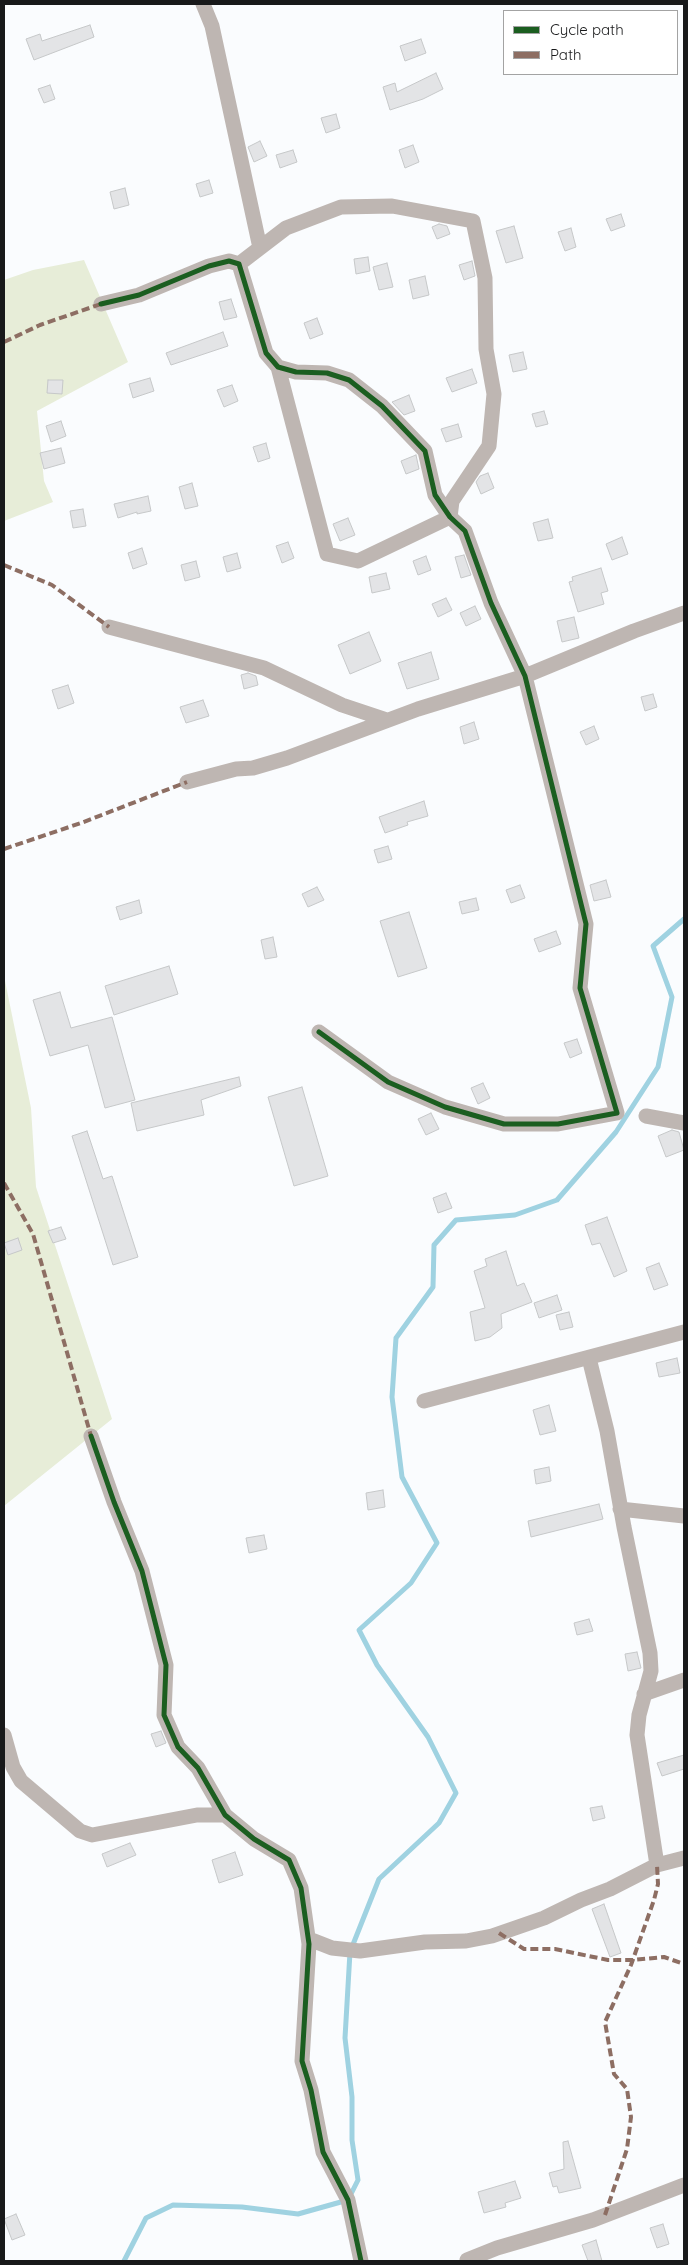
<!DOCTYPE html>
<html>
<head>
<meta charset="utf-8">
<style>
  body { margin:0 }
  #map { position:relative; width:688px; height:2265px; overflow:hidden; background:#fafcfe; font-family:Quicksand,sans-serif }
  canvas { display:block }
  .frame { position:absolute; inset:0; border:5px solid #18191a; pointer-events:none }
  .legend { position:absolute; left:503px; top:10px; width:175px; height:65px; box-sizing:border-box; background:#fff; border:1px solid #a3a3a3; margin:0; padding:6px 9px; list-style:none; font-size:15px; color:#18191a }
  .legend li { display:flex; align-items:center; gap:10px; height:25px }
  .legend b { width:25px; border:1px solid #a3a3a3 }
</style>
</head>
<body>
<div id="map">
<canvas width="688" height="2265"></canvas>
<div class="frame"></div>
<ul class="legend">
<li><b style="height:6px;background:#1b5e20"></b>Cycle path</li>
<li><b style="height:6px;background:#8d6e63"></b>Path</li>
</ul>
</div>
<script>
const context = document.querySelector('canvas').getContext('2d');
context.lineJoin = 'round';
function fill(path, color) { context.fillStyle = color; context.fill(path, 'evenodd'); }
const toPath = rows => new Path2D(rows.map(r => 'M' + r).join(''));
function stroke(path, color, width, dash) { context.strokeStyle = color; context.lineWidth = width; context.lineCap = dash ? 'butt' : 'round'; context.setLineDash(dash || []); context.stroke(path); }
fill(toPath([
  [84,260,128,362,37,411,44,481,53,502,4,521,4,280,33,270],
  [4,976,31,1108,36,1187,112,1419,4,1506]
]), '#e7edd8');
stroke(toPath([
  [124,2261,146,2218,173,2205,242,2207,298,2214,348,2200,358,2180,352,2140,352,2097,345,2038,350,1952,379,1879,439,1823,456,1793,428,1737,377,1665,359,1630,411,1583,437,1543,402,1477,392,1397,396,1338,433,1287,434,1245,456,1220,515,1215,557,1200,616,1132,658,1067,672,997,653,946,684,919]
]), '#9fd2e1', 5);
const building = toPath([
  [90,25,94,37,34,60,26,39,40,34,42,41,90,25],
  [421,39,426,53,405,61,400,46,421,39],
  [436,73,443,89,423,99,390,110,383,87,395,83,397,92,436,73],
  [50,85,55,99,44,103,38,89,50,85],
  [336,114,340,128,326,133,321,118,336,114],
  [260,141,267,156,254,162,248,147,260,141],
  [413,145,419,162,405,168,399,150,413,145],
  [293,150,297,162,280,168,276,155,293,150],
  [209,180,213,193,200,197,196,184,209,180],
  [125,188,129,205,114,209,110,192,125,188],
  [621,214,625,226,611,231,606,219,621,214],
  [439,224,447,226,450,234,437,239,432,227,439,224],
  [514,226,523,258,506,263,496,231,514,226],
  [571,228,576,247,565,251,558,232,571,228],
  [368,257,370,271,356,274,354,259,368,257],
  [472,261,475,276,464,280,459,265,472,261],
  [387,263,393,287,379,290,373,267,387,263],
  [425,276,429,295,413,299,409,280,425,276],
  [231,299,237,317,224,320,219,302,231,299],
  [317,318,323,334,310,339,304,323,317,318],
  [223,332,228,346,171,365,166,353,223,332],
  [523,352,527,369,513,372,509,355,523,352],
  [472,369,477,383,452,392,446,378,472,369],
  [150,378,154,391,133,398,129,384,150,378],
  [48,380,63,380,62,394,47,393,48,380],
  [232,385,238,401,224,407,217,390,232,385],
  [409,395,415,411,404,415,392,402,409,395],
  [544,411,548,424,536,427,532,414,544,411],
  [61,421,66,436,51,442,46,426,61,421],
  [458,424,462,437,446,442,441,429,458,424],
  [266,443,270,458,258,462,253,447,266,443],
  [61,448,65,463,44,469,40,453,61,448],
  [416,455,419,469,406,474,401,461,416,455],
  [488,473,494,488,481,494,476,482,480,476,488,473],
  [192,483,198,506,185,509,179,487,192,483],
  [148,496,151,511,137,514,137,512,118,518,114,504,148,496],
  [83,509,86,526,73,528,70,511,83,509],
  [348,518,355,535,340,541,333,524,348,518],
  [548,519,553,538,538,541,533,523,548,519],
  [622,537,628,554,612,560,606,544,622,537],
  [288,542,294,558,282,563,276,546,288,542],
  [142,548,147,564,133,569,128,553,142,548],
  [237,553,241,568,227,572,223,557,237,553],
  [464,555,471,575,461,578,455,557,464,555],
  [426,556,431,570,418,575,413,561,426,556],
  [196,561,200,577,185,581,181,565,196,561],
  [601,568,608,591,601,593,604,604,578,612,569,582,573,581,572,577,601,568],
  [386,573,390,589,372,593,369,577,386,573],
  [446,598,452,610,438,617,432,604,446,598],
  [475,606,481,619,466,626,460,613,475,606],
  [574,617,579,638,562,642,557,621,574,617],
  [369,632,381,661,350,674,338,645,369,632],
  [431,652,439,679,407,689,398,663,431,652],
  [248,673,256,676,258,685,244,689,241,675,248,673],
  [68,685,74,703,58,709,52,690,68,685],
  [653,694,657,707,645,711,641,697,653,694],
  [203,700,209,716,186,723,180,707,203,700],
  [474,722,479,739,464,744,460,727,474,722],
  [594,726,599,739,586,745,580,732,594,726],
  [424,801,428,816,407,822,408,825,385,833,379,817,424,801],
  [388,846,392,859,378,863,374,850,388,846],
  [606,880,611,897,594,901,590,885,606,880],
  [520,885,525,898,511,903,506,890,520,885],
  [317,887,324,900,308,907,302,894,317,887],
  [476,898,479,910,462,914,459,902,476,898],
  [139,900,142,913,120,920,116,907,139,900],
  [409,912,427,968,398,977,380,921,409,912],
  [556,931,561,944,539,952,534,939,556,931],
  [273,937,277,957,265,959,261,940,273,937],
  [169,966,178,994,114,1015,105,986,169,966],
  [60,992,71,1028,112,1017,135,1100,105,1108,88,1045,50,1056,33,1000,60,992],
  [577,1039,582,1053,570,1058,564,1043,577,1039],
  [239,1077,241,1086,201,1100,204,1115,137,1131,131,1103,239,1077],
  [483,1083,490,1098,478,1104,471,1088,483,1083],
  [302,1087,328,1176,294,1186,268,1097,302,1087],
  [431,1113,439,1129,426,1135,418,1119,431,1113],
  [672,1130,679,1132,684,1150,666,1157,658,1136,672,1130],
  [87,1131,103,1179,112,1176,138,1257,113,1265,72,1136,87,1131],
  [446,1193,452,1208,438,1213,433,1198,446,1193],
  [607,1217,627,1271,614,1277,600,1243,592,1245,585,1225,607,1217],
  [61,1227,66,1239,53,1243,48,1231,61,1227],
  [18,1238,22,1250,8,1255,4,1243,18,1238],
  [506,1251,517,1286,524,1283,532,1302,501,1314,502,1328,490,1337,475,1341,470,1312,485,1308,474,1271,487,1266,485,1259,506,1251],
  [659,1263,668,1285,654,1290,646,1268,659,1263],
  [557,1295,562,1310,539,1318,534,1303,557,1295],
  [569,1312,573,1327,560,1330,556,1315,569,1312],
  [677,1358,680,1373,659,1377,656,1363,677,1358],
  [549,1405,556,1431,540,1435,533,1410,549,1405],
  [549,1467,551,1481,536,1484,534,1470,549,1467],
  [383,1490,385,1507,368,1510,366,1493,383,1490],
  [599,1504,603,1519,531,1537,528,1521,599,1504],
  [264,1535,267,1549,249,1553,246,1538,264,1535],
  [589,1619,593,1631,577,1635,574,1623,589,1619],
  [637,1652,641,1668,628,1671,625,1654,637,1652],
  [161,1731,166,1743,156,1747,151,1734,161,1731],
  [684,1755,684,1769,662,1776,657,1763,684,1755],
  [602,1806,605,1818,593,1821,590,1808,602,1806],
  [130,1843,136,1855,107,1867,102,1854,130,1843],
  [235,1852,243,1875,219,1883,212,1860,235,1852],
  [604,1904,621,1953,610,1957,592,1909,604,1904],
  [568,2141,581,2188,559,2193,557,2186,553,2187,549,2173,564,2169,563,2142,568,2141],
  [515,2181,521,2198,505,2203,506,2207,484,2213,478,2192,515,2181],
  [16,2214,25,2235,12,2240,4,2219,16,2214],
  [663,2224,669,2244,657,2248,650,2228,663,2224],
  [596,2240,602,2261,588,2261,582,2245,596,2240]
]);
fill(building, '#e3e4e6');
stroke(building, '#c6c8c9', 1);
stroke(toPath([
  [203,4,212,26,260,248],
  [239,264,286,228,341,207,392,206,473,221,485,278,486,349,494,394,489,446,452,501,450,517,358,561,327,554,278,367],
  [101,304,139,295,209,266,229,261,239,264,266,353,278,367,296,372,327,373,349,380,382,406,425,451,435,495,450,517,465,531,491,603,525,676,586,924,580,988,617,1113,558,1124,504,1124,445,1107,388,1082,319,1032],
  [109,627,264,668,342,705,387,720],
  [187,782,236,769,253,768,287,758,418,709,525,676,634,631,684,613],
  [646,1116,684,1123],
  [589,1358,607,1431,624,1527,650,1653,651,1671,639,1715,637,1735,657,1865],
  [424,1401,684,1332],
  [91,1436,114,1502,142,1571,166,1665,164,1715,178,1747,198,1768,225,1815,254,1839,289,1860,301,1888,309,1944,302,2061,311,2090,323,2152,348,2200,361,2261],
  [620,1509,684,1516],
  [644,1694,684,1680],
  [4,1735,13,1767,21,1781,80,1831,92,1835,197,1815,225,1815],
  [309,1939,332,1948,360,1951,425,1942,466,1941,492,1936,544,1918,581,1900,610,1889,657,1865,684,1858],
  [467,2260,497,2248,593,2220,684,2185]
]), '#beb6b2', 15);
stroke(toPath([
  [4,342,40,325,101,304],
  [4,565,52,585,109,627],
  [4,849,81,823,187,782],
  [4,1183,33,1234,91,1436],
  [499,1933,524,1949,555,1949,608,1960,633,1960,664,1957,684,1964],
  [605,2215,627,2149,631,2117,627,2089,614,2074,605,2022,631,1965,654,1900,658,1884,657,1865]
]), '#8d6e63', 4, [8, 4]);
stroke(toPath([
  [101,304,139,295,209,266,229,261,239,264,266,353,278,367,296,372,327,373,349,380,382,406,425,451,435,495,450,517,465,531,491,603,525,676,586,924,580,988,617,1113,558,1124,504,1124,445,1107,388,1082,319,1032],
  [91,1436,114,1502,142,1571,166,1665,164,1715,178,1747,198,1768,225,1815,254,1839,289,1860,301,1888,309,1944,302,2061,311,2090,323,2152,348,2200,361,2261]
]), '#1b5e20', 5);
</script>
</body>
</html>
